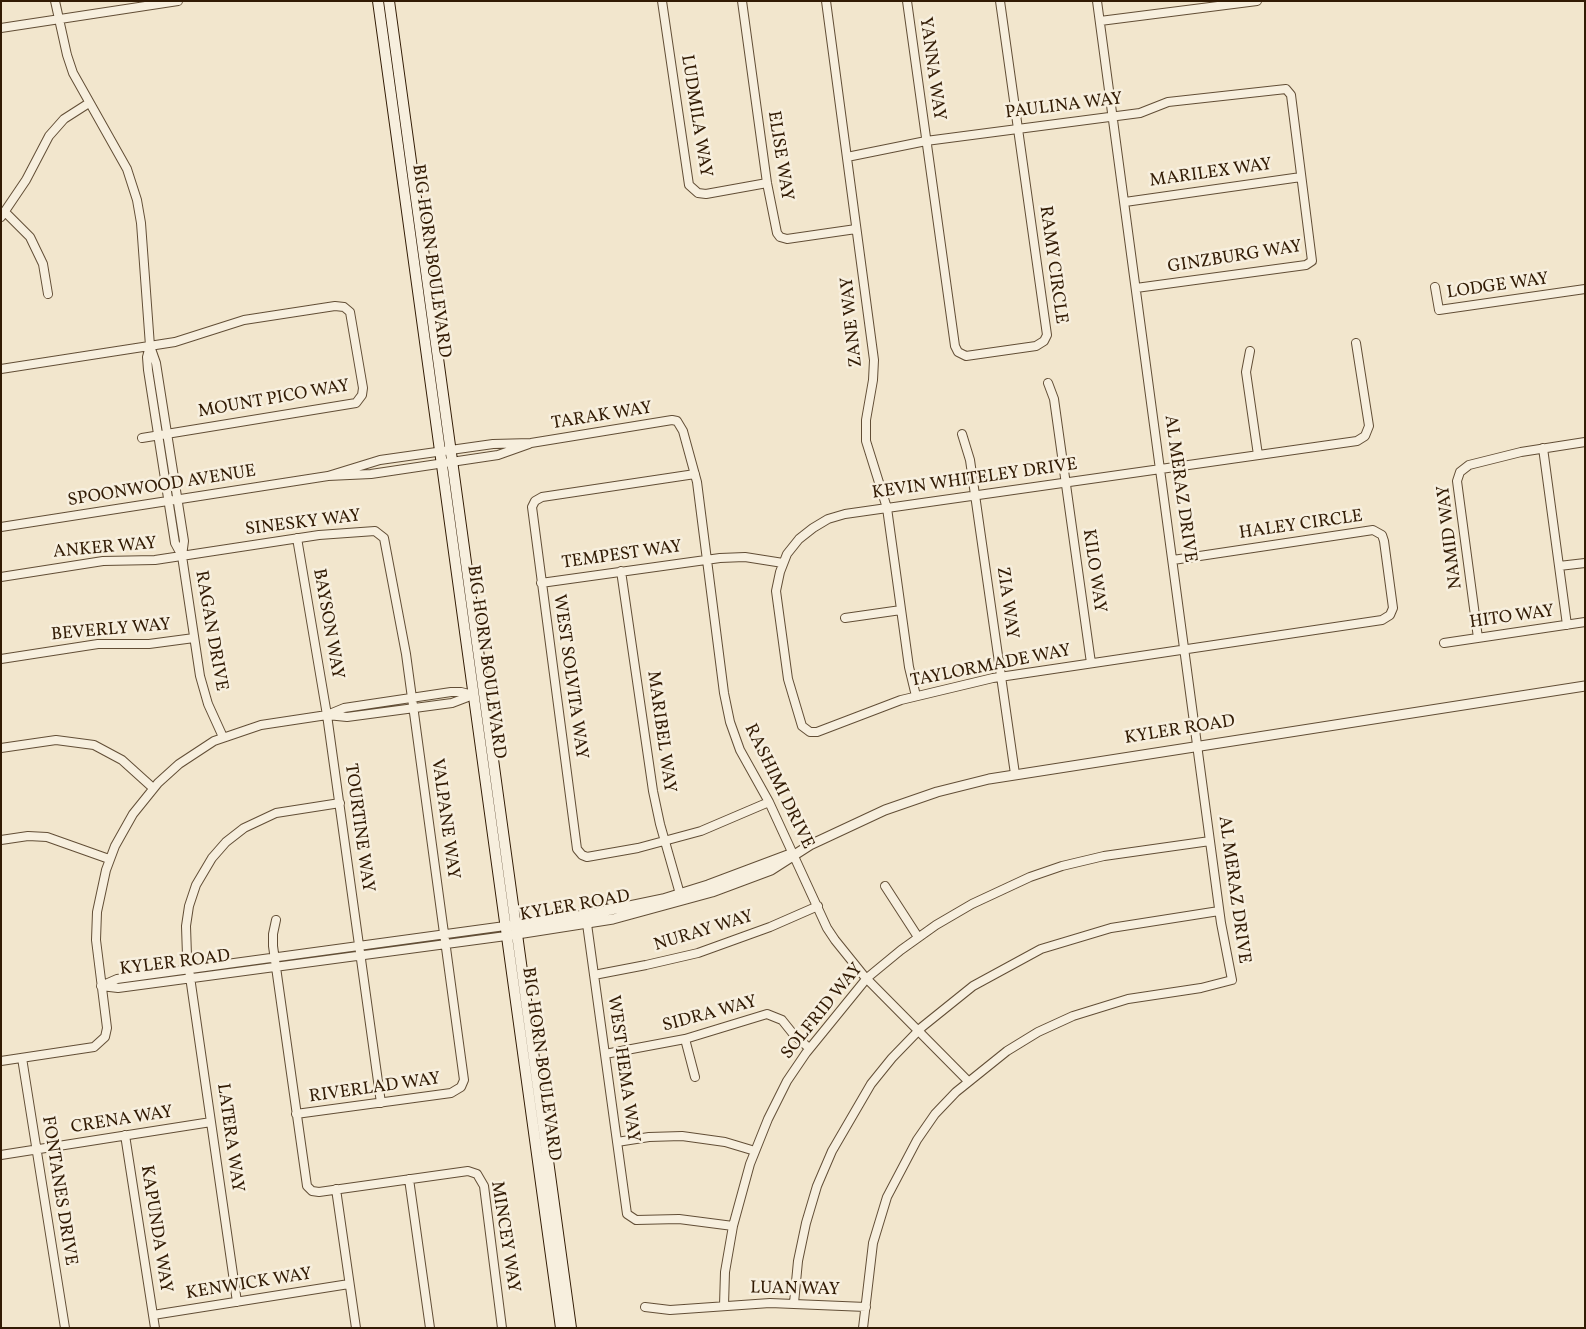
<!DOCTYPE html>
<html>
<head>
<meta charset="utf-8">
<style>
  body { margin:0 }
  #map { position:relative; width:1586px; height:1329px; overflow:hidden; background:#f2e6cd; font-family:Vollkorn,serif }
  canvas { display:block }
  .frame { position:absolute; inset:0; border:2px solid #321b04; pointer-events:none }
</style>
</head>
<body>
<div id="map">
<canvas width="1586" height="1329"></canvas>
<div class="frame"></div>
</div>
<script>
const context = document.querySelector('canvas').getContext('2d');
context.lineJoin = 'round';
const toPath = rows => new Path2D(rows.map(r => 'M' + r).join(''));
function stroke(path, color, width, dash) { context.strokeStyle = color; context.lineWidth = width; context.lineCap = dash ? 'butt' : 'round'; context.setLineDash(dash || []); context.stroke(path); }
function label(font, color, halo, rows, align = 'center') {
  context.font = font + ' Vollkorn,serif'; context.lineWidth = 5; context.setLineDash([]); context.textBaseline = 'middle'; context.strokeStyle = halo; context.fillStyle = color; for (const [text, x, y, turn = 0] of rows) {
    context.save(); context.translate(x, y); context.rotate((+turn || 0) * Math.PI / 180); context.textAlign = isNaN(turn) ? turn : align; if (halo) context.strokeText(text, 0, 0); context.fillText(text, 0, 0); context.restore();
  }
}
const minor = toPath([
  [55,1,67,55,73,73,127,169,137,200,141,223,150,346,156,363,184,541,182,556],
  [662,1,689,185,698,193,706,194,767,183],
  [742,1,767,183,777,233,780,237,787,239,856,229],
  [826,1,874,360,873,380,866,420,866,441,887,508,909,667,916,696],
  [907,1,955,346,958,352,966,356,1036,346,1044,341,1047,335,1000,1],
  [1100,21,1257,1],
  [1,28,178,1],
  [847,157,926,141,1140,113,1168,102,1286,89,1291,95,1312,261,1306,265,1136,288],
  [1125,202,1301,177],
  [6,213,30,237,43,264,48,294],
  [1,217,26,180,49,136,64,119,89,103],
  [1435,287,1439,310,1585,289],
  [150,346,147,357,148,370,175,543,182,556,200,676,208,704,223,737],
  [1250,351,1246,372,1258,455],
  [1,369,175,342,244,320,335,306,344,307,350,312,363,388,362,395,356,403,142,438],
  [1048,383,1054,399,1091,663],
  [962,434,970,460,1015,774],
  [1543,448,1567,625],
  [695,474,542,497,535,501,532,507,577,849,582,855,587,857,638,848,701,831,769,802],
  [328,476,380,460,493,444,531,443,672,420,677,421,683,431,697,482,724,693,730,722,740,750,769,802,827,928,835,940,864,976,968,1081],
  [1,527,328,476,371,474,498,455,529,444],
  [297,538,327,715,381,1103],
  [1173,560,1373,530,1382,535,1384,541,1393,608,1390,615,1382,620,993,678,901,700,817,732,810,732,802,726,788,679,776,591,780,572,787,554,799,539,813,528,828,519,845,514,1357,441,1365,436,1369,426,1356,343],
  [1559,566,1585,563],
  [621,571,653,791,660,824,680,894],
  [1,577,103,561,155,560,319,535,375,531,384,538,406,654,464,1080,461,1087,451,1093,296,1114],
  [541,583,720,558,745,557,783,563],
  [845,618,901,610],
  [1478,638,1457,481,1460,472,1469,465,1521,452,1585,442],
  [1444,643,1585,622],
  [1,659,98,644,149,644,194,638],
  [327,715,344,708,451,692,461,692,473,695],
  [1,748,56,740,94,745,122,760,153,788],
  [1,840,28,836,47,837,109,859],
  [885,886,918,937],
  [276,920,273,934,273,946,307,1186,312,1191,319,1192,468,1171,477,1174,484,1186,502,1328],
  [587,924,627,1214,636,1220,679,1219,733,1226],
  [594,975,646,965,698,953,770,927,818,906],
  [101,986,118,988,506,936],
  [101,986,117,979,505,926],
  [685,1039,695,1077],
  [605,1054,685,1039,767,1014,782,1020,794,1035,809,1048],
  [22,1058,65,1328],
  [1,1061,94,1047,105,1037,107,1028,96,940,97,912,106,870,115,846,133,814,158,783,179,764,214,741,261,725,327,715,347,717,452,703,473,695],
  [125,1135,155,1328],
  [617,1142,649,1137,682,1136,725,1142,755,1151],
  [1,1155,211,1122],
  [409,1179,430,1328],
  [336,1189,356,1328],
  [237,1302,187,956,186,926,189,906,196,885,212,858,226,842,244,828,276,813,340,803],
  [794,1303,798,1261,806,1223,817,1186,832,1151,871,1084,892,1058,922,1027,973,986,1041,949,1111,928,1219,911],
  [724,1305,725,1272,733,1226,750,1164,768,1119,787,1081,806,1053,867,978,901,950,936,925,972,904,1030,877,1062,866,1104,856,1210,841],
  [645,1307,670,1310,770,1303,866,1307],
  [153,1315,349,1284],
  [863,1328,873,1243,887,1197,917,1140,935,1114,956,1092,1007,1051,1038,1032,1073,1016,1128,999,1201,988,1232,980,1221,923,1097,1]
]);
const tertiary = toPath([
  [509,926,591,914,663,899,708,885,788,855],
  [511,935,613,919,712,892,771,870,810,845,885,810,937,792,989,779,1585,686]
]);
const secondary = toPath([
  [378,1,561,1328],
  [389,1,571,1328]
]);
stroke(minor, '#624e36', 10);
stroke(tertiary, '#624e36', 11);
stroke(secondary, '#321b04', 12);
stroke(minor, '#f7efde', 8);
stroke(tertiary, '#f7efde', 9);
stroke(secondary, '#f7efde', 10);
label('18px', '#321b04', '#f7efde', [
  ["YANNA WAY",931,69,82],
  ["PAULINA WAY",1064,107,-7],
  ["LUDMILA WAY",695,116,81],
  ["ELISE WAY",779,156,81],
  ["MARILEX WAY",1211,174,-8],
  ["GINZBURG WAY",1235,258,-9],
  ["BIG HORN BOULEVARD",430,261,82],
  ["RAMY CIRCLE",1052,265,82],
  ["LODGE WAY",1498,287,-8],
  ["ZANE WAY",853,322,-96],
  ["MOUNT PICO WAY",274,400,-10],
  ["TARAK WAY",602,417,-9],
  ["KEVIN WHITELEY DRIVE",975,480,-8],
  ["SPOONWOOD AVENUE",162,487,-9],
  ["AL MERAZ DRIVE",1179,489,82],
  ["SINESKY WAY",303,524,-7],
  ["HALEY CIRCLE",1301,526,-8],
  ["NAMID WAY",1451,537,-97],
  ["ANKER WAY",105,549,-5],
  ["TEMPEST WAY",622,556,-8],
  ["KILO WAY",1093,571,82],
  ["ZIA WAY",1006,603,82],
  ["HITO WAY",1512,618,-8],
  ["BAYSON WAY",327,624,80],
  ["BEVERLY WAY",111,631,-5],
  ["RAGAN DRIVE",210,631,80],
  ["BIG HORN BOULEVARD",485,662,82],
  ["TAYLORMADE WAY",991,667,-11],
  ["WEST SOLVITA WAY",569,677,82],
  ["KYLER ROAD",1180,731,-9],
  ["MARIBEL WAY",660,732,82],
  ["RASHIMI DRIVE",778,787,64],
  ["VALPANE WAY",444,819,82],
  ["TOURTINE WAY",358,828,82],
  ["AL MERAZ DRIVE",1233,890,82],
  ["KYLER ROAD",575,907,-10],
  ["NURAY WAY",704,932,-17],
  ["KYLER ROAD",175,964,-7],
  ["SOLFRID WAY",823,1012,-51],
  ["SIDRA WAY",710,1015,-15],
  ["BIG HORN BOULEVARD",540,1064,82],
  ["WEST HEMA WAY",622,1069,82],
  ["RIVERLAD WAY",375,1089,-8],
  ["CRENA WAY",122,1121,-9],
  ["LATERA WAY",229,1138,82],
  ["FONTANES DRIVE",58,1191,81],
  ["KAPUNDA WAY",155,1229,81],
  ["MINCEY WAY",504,1237,81],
  ["KENWICK WAY",249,1285,-9],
  ["LUAN WAY",795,1290,1]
]);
</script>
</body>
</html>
